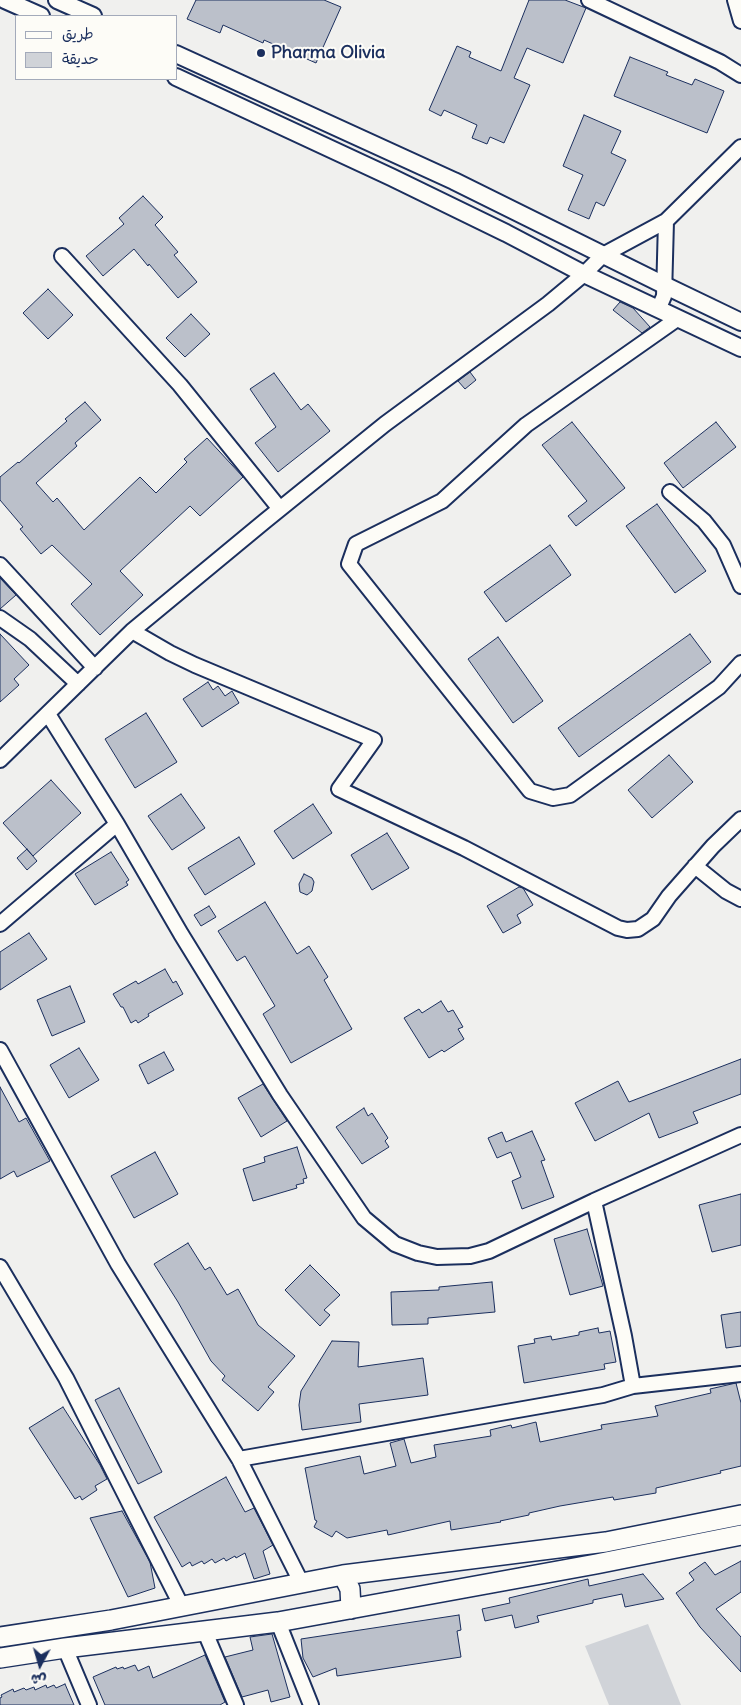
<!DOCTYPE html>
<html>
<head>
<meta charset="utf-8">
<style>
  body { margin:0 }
  #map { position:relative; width:741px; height:1705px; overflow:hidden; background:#f0f0ee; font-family:Delius,"Playpen Sans Arabic",sans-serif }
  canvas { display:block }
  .legend { position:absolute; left:15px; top:15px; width:162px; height:65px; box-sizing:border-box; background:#fdfcf7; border:1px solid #a3aaba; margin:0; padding:6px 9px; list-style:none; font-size:15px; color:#1b2f5e }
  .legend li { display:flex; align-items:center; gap:10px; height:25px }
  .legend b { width:25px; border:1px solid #a3aaba }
  .north { position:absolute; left:15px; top:1640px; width:50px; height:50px; -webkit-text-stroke:4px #fdfcf7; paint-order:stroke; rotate:186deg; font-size:14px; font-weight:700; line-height:20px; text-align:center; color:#1b2f5e }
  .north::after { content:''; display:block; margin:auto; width:18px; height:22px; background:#1b2f5e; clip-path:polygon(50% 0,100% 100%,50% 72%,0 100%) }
</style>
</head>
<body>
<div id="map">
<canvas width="741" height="1705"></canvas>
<ul class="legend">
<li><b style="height:6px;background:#fdfcf7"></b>طريق</li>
<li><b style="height:14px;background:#d0d3d8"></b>حديقة</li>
</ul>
<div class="north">ش</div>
</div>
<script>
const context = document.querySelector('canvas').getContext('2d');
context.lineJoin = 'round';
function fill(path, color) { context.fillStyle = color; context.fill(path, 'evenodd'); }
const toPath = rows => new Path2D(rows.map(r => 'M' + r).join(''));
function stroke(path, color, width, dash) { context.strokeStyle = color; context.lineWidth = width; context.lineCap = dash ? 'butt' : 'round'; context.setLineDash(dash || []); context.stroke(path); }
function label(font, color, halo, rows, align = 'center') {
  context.font = font + ' Delius,sans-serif'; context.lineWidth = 4; context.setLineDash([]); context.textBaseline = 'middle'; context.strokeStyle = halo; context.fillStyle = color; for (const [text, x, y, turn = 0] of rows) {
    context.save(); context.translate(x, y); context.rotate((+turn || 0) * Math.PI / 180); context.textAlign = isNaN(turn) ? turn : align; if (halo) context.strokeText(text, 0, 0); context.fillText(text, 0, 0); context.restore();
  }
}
fill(toPath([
  [648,1624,681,1705,609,1705,585,1646]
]), '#d0d3d8');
const building = toPath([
  [196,0,324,0,341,7,316,63,264,40,263,43,223,25,220,33,187,19,196,0],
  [529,0,565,0,586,8,563,63,527,48,514,78,530,85,504,143,490,137,487,144,472,138,477,125,444,110,441,116,429,110,457,46,471,52,469,57,501,71,529,0],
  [630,57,668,72,666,75,692,85,695,79,724,91,707,133,614,96,630,57],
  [584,115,621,131,611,153,626,160,604,206,596,202,589,219,568,210,583,175,563,166,584,115],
  [143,196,163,217,155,225,178,252,174,255,197,282,178,298,149,264,148,266,134,249,103,276,86,256,124,224,119,218,143,196],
  [48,289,73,315,48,339,23,313,48,289],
  [620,302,633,308,650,327,642,333,613,310,620,302],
  [191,314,210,334,185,357,166,338,191,314],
  [470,372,476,380,465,389,458,381,470,372],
  [274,373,301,410,308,404,330,431,278,472,255,443,276,427,250,389,274,373],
  [85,402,101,420,75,443,77,446,36,483,53,502,57,498,84,530,140,477,156,493,187,462,184,459,207,438,243,477,200,516,190,506,120,571,143,595,100,635,71,604,92,584,52,545,41,554,20,529,23,527,0,500,0,477,18,462,19,463,67,421,65,419,85,402],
  [572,422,625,488,576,526,568,516,587,501,542,445,572,422],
  [716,422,736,447,683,488,664,463,716,422],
  [657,504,706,571,675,593,626,526,657,504],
  [550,545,571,575,506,622,484,592,550,545],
  [0,578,16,595,0,609,0,578],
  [0,634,29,665,14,679,19,685,0,702,0,634],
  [690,634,711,662,579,757,558,728,690,634],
  [498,637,543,701,513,723,468,659,498,637],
  [208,682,213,690,218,686,225,696,232,691,239,703,202,727,183,699,208,682],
  [146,713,177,762,135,788,105,739,146,713],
  [669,755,693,782,652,818,628,790,669,755],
  [51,780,81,813,33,856,3,823,51,780],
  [181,794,205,828,172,850,148,816,181,794],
  [313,804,332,833,293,859,274,831,313,804],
  [387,833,409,868,372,890,351,855,387,833],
  [239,837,255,864,205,895,188,868,239,837],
  [27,849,37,861,27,870,17,858,27,849],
  [111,852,129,880,126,882,128,885,95,905,75,874,111,852],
  [304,874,312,878,314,882,312,891,307,895,300,892,299,884,304,874],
  [519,887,523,888,533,905,517,915,521,923,503,933,487,906,519,887],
  [265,902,297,954,309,946,328,977,324,980,352,1029,291,1063,263,1014,275,1006,245,956,237,961,218,931,265,902],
  [209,906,216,917,201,926,194,915,209,906],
  [29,933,47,959,0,990,0,952,29,933],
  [165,969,173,983,176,981,183,994,148,1014,149,1016,138,1023,136,1020,131,1023,123,1007,121,1007,113,994,136,981,138,984,165,969],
  [70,986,85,1022,52,1036,37,1000,70,986],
  [441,1001,448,1012,453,1010,463,1027,458,1029,464,1039,444,1052,442,1050,429,1058,404,1018,419,1009,422,1013,441,1001],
  [79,1048,99,1080,69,1098,50,1065,79,1048],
  [164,1052,174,1070,148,1084,139,1065,164,1052],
  [741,1059,741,1094,693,1112,698,1123,659,1138,649,1113,595,1141,575,1103,618,1081,629,1102,741,1059],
  [263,1084,287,1121,261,1137,238,1098,263,1084],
  [0,1087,19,1122,26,1118,50,1161,17,1177,14,1171,0,1179,0,1087],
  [364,1108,368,1116,372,1113,388,1138,385,1141,389,1147,362,1164,336,1127,364,1108],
  [532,1131,545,1160,541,1161,554,1197,522,1209,512,1181,521,1177,511,1152,497,1158,488,1138,502,1132,506,1142,532,1131],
  [297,1147,307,1178,303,1179,304,1183,296,1185,297,1188,253,1201,243,1169,265,1162,264,1157,297,1147],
  [155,1152,178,1194,134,1218,111,1176,155,1152],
  [741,1194,741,1245,712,1252,699,1205,741,1194],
  [587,1229,603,1286,570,1295,554,1239,587,1229],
  [188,1243,205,1270,210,1267,227,1295,238,1289,258,1325,295,1356,268,1387,274,1392,258,1411,222,1380,225,1376,211,1361,178,1302,154,1264,188,1243],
  [310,1265,340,1295,324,1310,330,1315,320,1326,285,1290,310,1265],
  [492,1282,495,1312,428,1318,428,1324,392,1325,391,1292,439,1290,439,1287,492,1282],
  [741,1312,741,1346,726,1348,721,1315,741,1312],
  [598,1328,599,1333,610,1331,616,1362,604,1364,605,1369,524,1383,518,1346,535,1343,534,1339,551,1336,552,1340,579,1335,579,1332,598,1328],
  [332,1341,359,1342,358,1367,423,1358,428,1395,359,1404,361,1422,302,1430,299,1405,301,1391,332,1341],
  [736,1383,741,1403,741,1466,720,1471,721,1473,656,1488,656,1493,614,1500,613,1497,560,1506,529,1513,529,1515,500,1521,501,1522,451,1530,450,1521,388,1535,387,1530,347,1538,336,1531,332,1537,314,1527,317,1521,315,1520,305,1468,360,1456,364,1474,396,1466,390,1443,404,1439,411,1463,436,1457,434,1445,491,1436,490,1430,511,1425,512,1428,536,1422,540,1442,602,1429,601,1425,658,1416,655,1406,711,1393,710,1389,736,1383],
  [119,1388,162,1472,138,1484,95,1400,119,1388],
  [63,1407,100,1465,107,1479,95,1486,97,1490,82,1500,80,1496,75,1499,29,1428,63,1407],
  [226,1477,245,1512,254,1508,273,1545,263,1551,270,1574,254,1579,245,1553,236,1558,235,1556,226,1561,224,1558,215,1563,212,1559,204,1564,202,1561,192,1566,190,1562,182,1567,154,1517,226,1477],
  [122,1511,150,1562,155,1588,128,1597,90,1518,122,1511],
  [741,1561,741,1592,716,1609,741,1637,741,1672,700,1627,676,1593,694,1580,689,1573,705,1562,715,1575,741,1561],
  [643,1574,664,1599,625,1607,622,1594,593,1600,593,1603,537,1616,539,1622,515,1628,512,1615,485,1621,482,1609,510,1603,509,1598,588,1579,589,1586,643,1574],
  [459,1615,461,1630,457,1631,461,1657,337,1676,336,1668,313,1677,303,1658,301,1639,459,1615],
  [272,1634,290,1697,271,1702,268,1690,242,1697,225,1657,253,1650,250,1637,272,1634],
  [205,1655,225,1702,220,1705,105,1705,93,1677,116,1667,117,1669,123,1667,124,1669,135,1665,138,1671,149,1666,153,1678,205,1655],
  [65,1684,74,1705,0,1705,0,1698,2,1697,1,1695,13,1689,14,1692,24,1688,26,1690,34,1687,35,1690,46,1685,47,1688,54,1685,56,1688,65,1684]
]);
fill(building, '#bbc0ca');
stroke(building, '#1b2f5e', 1);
const minor = toPath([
  [589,0,720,62,741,75],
  [735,0,741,21],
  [62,256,180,385,280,509],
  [655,308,661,303,664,296,666,221],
  [677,319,526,425,442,501,356,544,349,564,530,791,553,798,570,795,719,687,741,663],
  [670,492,704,521,723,545,741,586],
  [0,565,95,668],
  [0,618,30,639,78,684],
  [132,631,170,653,195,665,374,740,339,789,464,848,618,928,627,930,638,929,653,919,669,896,713,846,741,819],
  [48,714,117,824,181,934,280,1095,364,1218,395,1244,418,1253,437,1257,470,1256,489,1251,594,1201,741,1135],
  [0,760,132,631,265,521,385,424,548,304,584,274,603,255,666,221,741,147],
  [695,866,726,891,741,899],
  [0,924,117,824],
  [0,1050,118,1264,239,1459,301,1582],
  [594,1201,624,1336,633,1386],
  [0,1267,66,1378,182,1607],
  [239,1459,603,1395,633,1386,741,1374],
  [278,1622,311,1705],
  [205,1632,236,1705],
  [65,1648,89,1705]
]);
const tertiary = toPath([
  [5,0,41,16],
  [57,0,93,16],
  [176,54,454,181,664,285,741,322],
  [176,77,391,177,506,233,584,274,741,348]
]);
const secondary = toPath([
  [343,1575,350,1589,351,1609],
  [0,1637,111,1620,343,1575,606,1542,741,1515],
  [0,1658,65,1648,278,1622,596,1564,741,1535]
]);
stroke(minor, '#1b2f5e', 18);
stroke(tertiary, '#1b2f5e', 20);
stroke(secondary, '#1b2f5e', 22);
stroke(minor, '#fdfcf7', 14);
stroke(tertiary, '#fdfcf7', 16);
stroke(secondary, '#fdfcf7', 19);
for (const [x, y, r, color] of [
  [261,53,5,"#1b2f5e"]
]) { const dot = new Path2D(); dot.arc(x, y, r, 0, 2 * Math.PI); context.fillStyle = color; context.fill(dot); stroke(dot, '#fdfcf7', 2); }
label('bold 18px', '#1b2f5e', '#fdfcf7', [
  ["Pharma Olivia",271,53]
], 'left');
</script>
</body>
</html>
